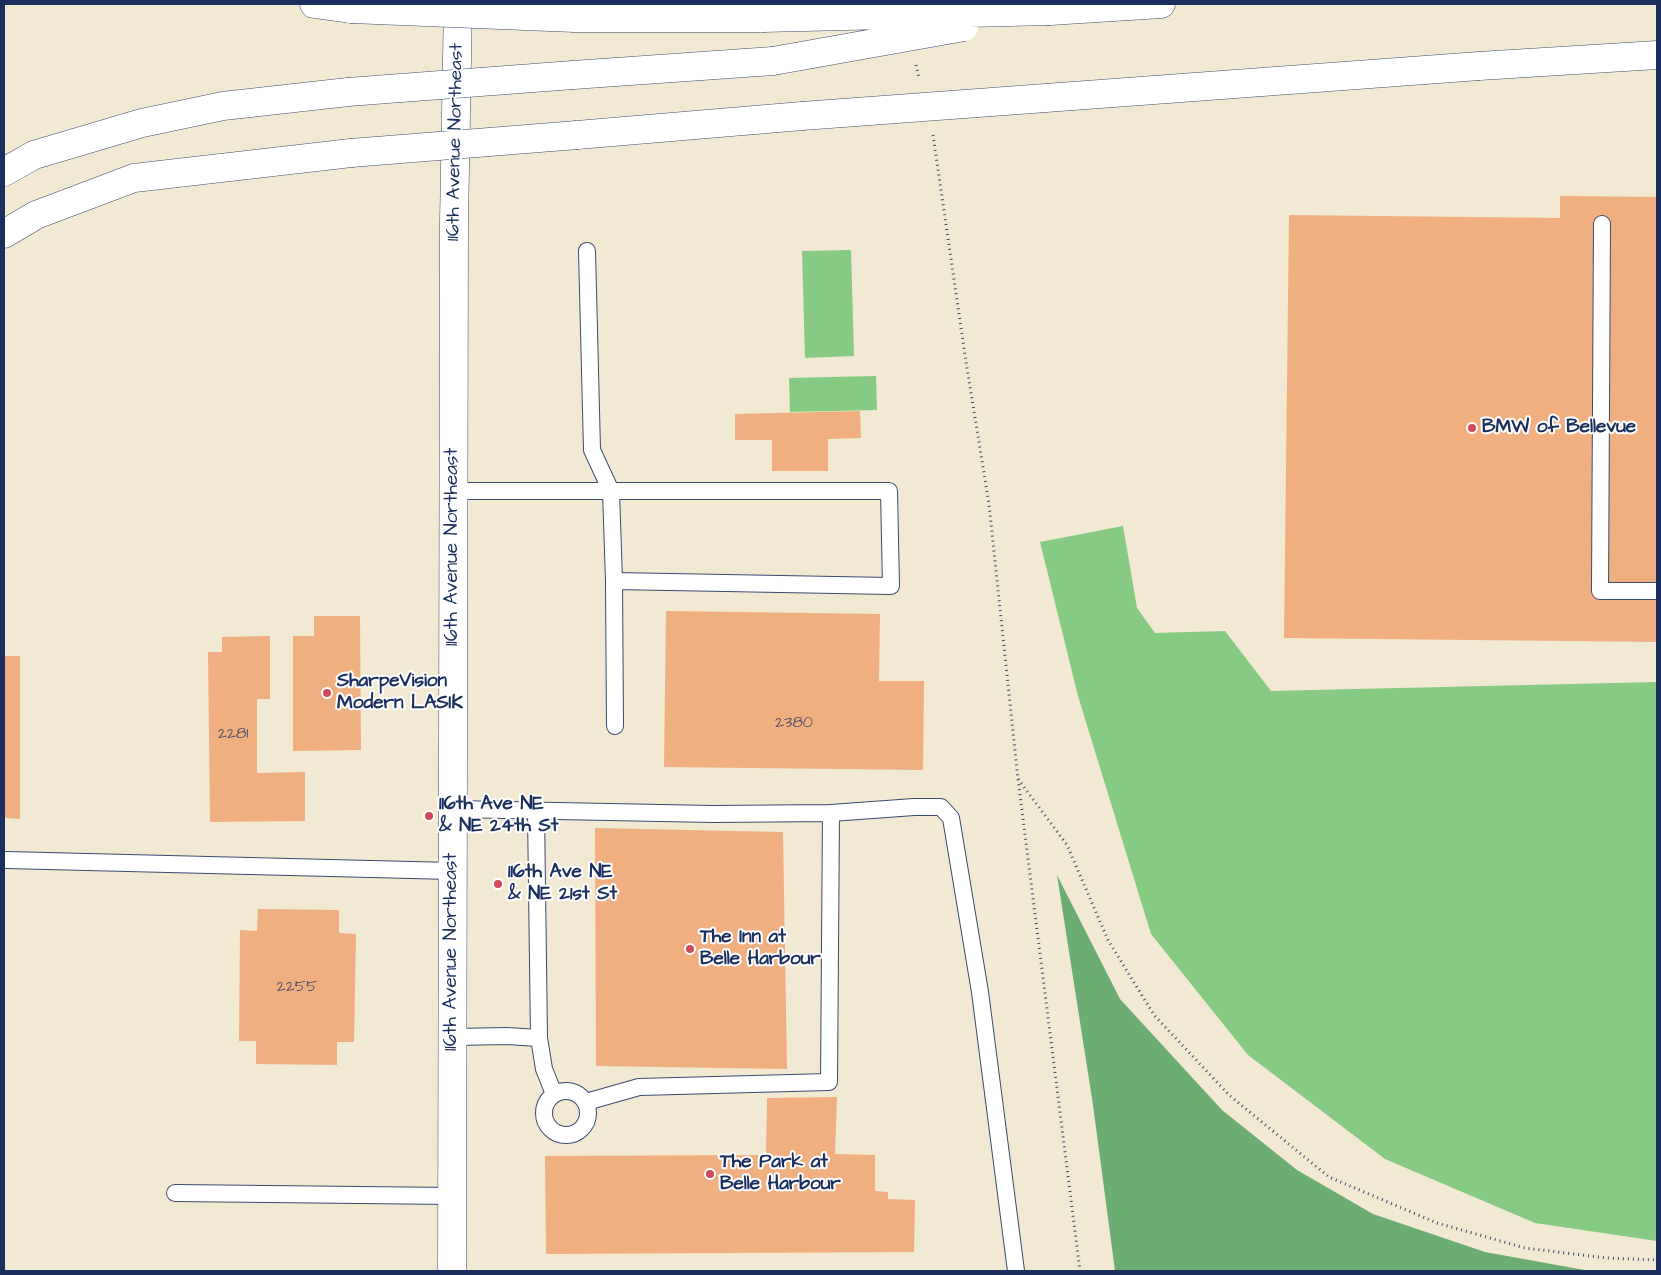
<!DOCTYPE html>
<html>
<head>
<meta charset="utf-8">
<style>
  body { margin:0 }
  #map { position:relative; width:1661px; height:1275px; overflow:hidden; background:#f1e9d1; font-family:"Architects Daughter",sans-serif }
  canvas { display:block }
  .frame { position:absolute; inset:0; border:5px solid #1b2f5e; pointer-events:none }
</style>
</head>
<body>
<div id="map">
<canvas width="1661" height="1275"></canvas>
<div class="frame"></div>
</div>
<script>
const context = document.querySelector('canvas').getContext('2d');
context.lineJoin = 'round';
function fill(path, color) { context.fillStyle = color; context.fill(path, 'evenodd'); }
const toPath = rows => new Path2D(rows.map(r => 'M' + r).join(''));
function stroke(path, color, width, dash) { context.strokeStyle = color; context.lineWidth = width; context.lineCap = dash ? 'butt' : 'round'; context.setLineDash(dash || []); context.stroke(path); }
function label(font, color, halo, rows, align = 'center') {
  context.font = font + ' "Architects Daughter",sans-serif'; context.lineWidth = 4; context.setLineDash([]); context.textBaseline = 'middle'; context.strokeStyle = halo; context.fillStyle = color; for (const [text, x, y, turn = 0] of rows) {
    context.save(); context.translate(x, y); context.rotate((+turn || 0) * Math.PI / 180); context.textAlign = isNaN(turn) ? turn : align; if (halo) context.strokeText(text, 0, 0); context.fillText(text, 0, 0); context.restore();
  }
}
fill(toPath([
  [851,250,854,356,805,358,802,251],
  [876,376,877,410,790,412,789,378],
  [1123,526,1137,608,1155,633,1225,631,1271,691,1657,682,1657,1241,1535,1223,1385,1159,1248,1055,1151,934,1078,696,1040,542]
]), '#86ca84');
fill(toPath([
  [1057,875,1120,999,1222,1110,1297,1170,1373,1214,1485,1252,1590,1271,1115,1271,1093,1105]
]), '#6cae72');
fill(toPath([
  [1560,196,1657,197,1657,642,1284,638,1289,215,1560,218],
  [860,411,861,438,828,439,828,471,772,471,772,440,735,440,735,414],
  [666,611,880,614,879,681,924,681,923,770,664,767],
  [314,616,360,616,361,750,293,751,293,636,314,636],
  [270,636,270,699,257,699,257,773,305,772,305,821,210,822,208,652,222,652,222,637],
  [4,656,20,656,20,819,4,818],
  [595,828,783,832,787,1069,596,1066],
  [258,909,339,910,339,933,356,934,354,1042,337,1042,337,1065,256,1064,256,1041,239,1041,240,930,257,931],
  [837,1097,835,1154,875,1155,875,1191,888,1192,888,1199,915,1200,914,1252,546,1254,545,1156,766,1155,767,1098]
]), '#efaf81');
const service = toPath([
  [1602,224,1600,591,1657,591],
  [587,251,592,450,611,491,614,581],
  [453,491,889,491,891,586,614,581,615,726],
  [453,809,713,814,831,813,914,807,941,807,951,818,980,992,1016,1271],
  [536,811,539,1038,544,1069,554,1094],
  [6,860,452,871],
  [452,1037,507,1036,539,1038],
  '544 1113a22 22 0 1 1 44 0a22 22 0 1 1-44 0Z',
  [586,1102,639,1087,829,1082,831,813],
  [175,1193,452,1196]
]);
const secondary = toPath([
  [452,1271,454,222,458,4]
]);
const motorway = toPath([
  [314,4,351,9],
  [1050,11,1161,4],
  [575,18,763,18],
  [1479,66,1657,55],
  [573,75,773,61],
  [577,135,802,116],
  [4,172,34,155,142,123,223,106,348,92],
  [4,234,36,215,134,178,351,153]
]);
stroke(service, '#3b4b6f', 18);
stroke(secondary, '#3b4b6f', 29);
stroke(motorway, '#3b4b6f', 29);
stroke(toPath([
  [916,65,919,78],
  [933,135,966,362,989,504,1018,779,1080,1271],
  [1018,779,1067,845,1108,940,1154,1015,1229,1095,1329,1177,1437,1223,1525,1248,1607,1258,1657,1260]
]), '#3b4b6f', 3, [1, 4]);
stroke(service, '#fff', 16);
stroke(secondary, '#fff', 28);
stroke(motorway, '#fff', 28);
const motorwayBridge = toPath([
  [351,9,575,18],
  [763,18,1050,11],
  [773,61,964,27],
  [348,92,573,75],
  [802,116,1479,66],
  [351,153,577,135]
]);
stroke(motorwayBridge, '#3b4b6f', 29, []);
stroke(motorwayBridge, '#fff', 28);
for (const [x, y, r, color] of [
  [1472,428,5,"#d1495b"],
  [327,693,5,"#d1495b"],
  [429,816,5,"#d1495b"],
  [498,884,5,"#d1495b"],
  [690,949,5,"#d1495b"],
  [710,1174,5,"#d1495b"]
]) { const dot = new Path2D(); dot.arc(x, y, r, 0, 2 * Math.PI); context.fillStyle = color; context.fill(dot); stroke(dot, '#fff', 2); }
label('16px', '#504f67', null, [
  ["2380",794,724],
  ["2281",233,735],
  ["2255",297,988]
]);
label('19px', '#1b2f5e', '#fff', [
  ["116th Avenue Northeast",456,142,-89],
  ["116th Avenue Northeast",453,547,-90],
  ["116th Avenue Northeast",452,952,-90]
]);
label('bold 19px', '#1b2f5e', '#fff', [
  ["BMW of Bellevue",1482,428],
  ["SharpeVision",337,682],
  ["Modern LASIK",337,704],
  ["116th Ave NE",439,805],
  ["& NE 24th St",439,827],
  ["116th Ave NE",508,873],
  ["& NE 21st St",508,895],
  ["The Inn at",700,938],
  ["Belle Harbour",700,960],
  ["The Park at",720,1163],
  ["Belle Harbour",720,1185]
], 'left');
</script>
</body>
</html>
